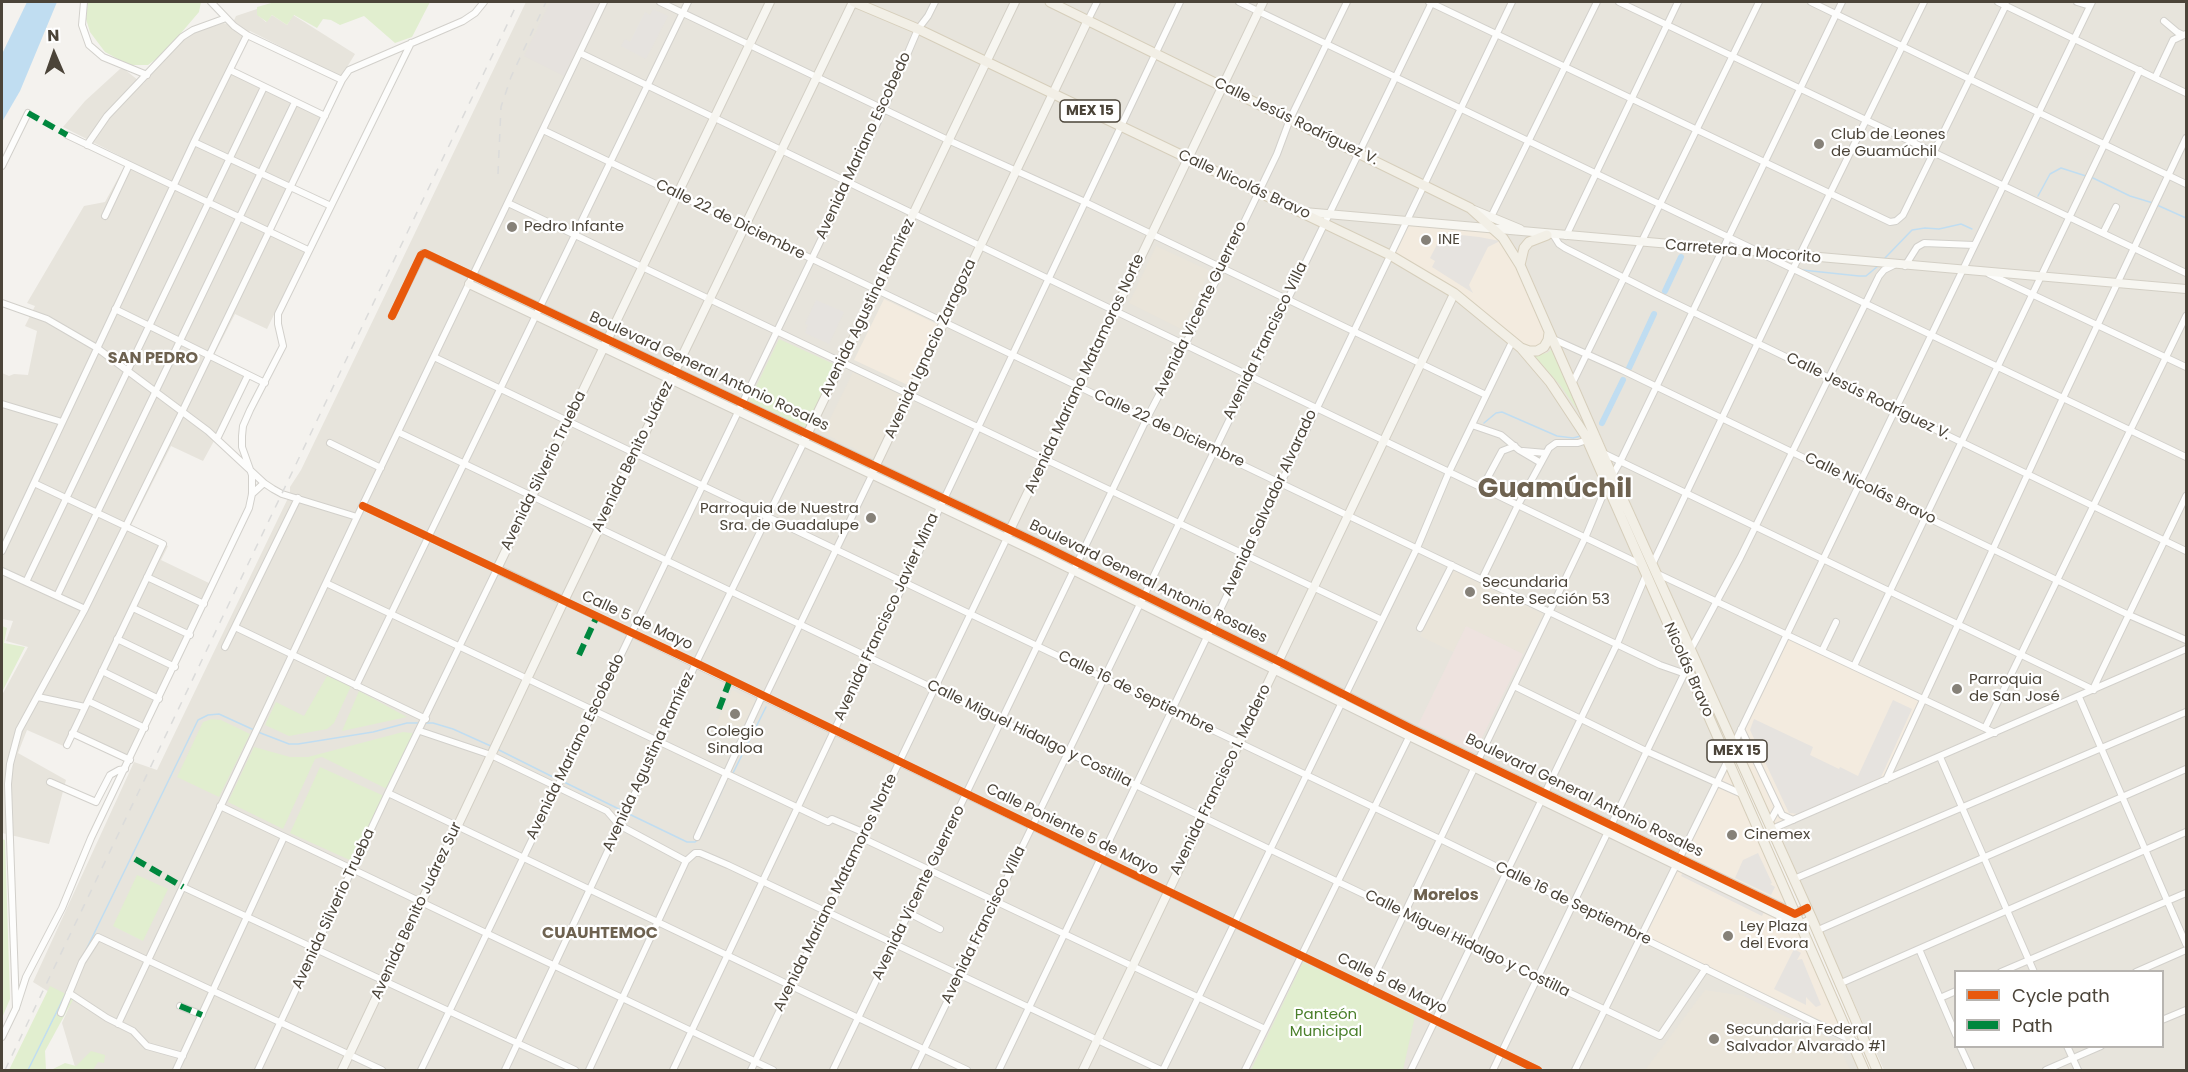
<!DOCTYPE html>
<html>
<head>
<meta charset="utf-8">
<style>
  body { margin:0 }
  #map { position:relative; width:2188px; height:1072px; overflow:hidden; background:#f4f2ee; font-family:Poppins,sans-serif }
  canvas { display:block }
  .frame { position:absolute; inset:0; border:3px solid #4b4439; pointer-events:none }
  .legend { position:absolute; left:1954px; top:970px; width:210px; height:78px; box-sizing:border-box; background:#fff; border:2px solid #b7b4b0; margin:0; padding:8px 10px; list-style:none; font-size:18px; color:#4b4439 }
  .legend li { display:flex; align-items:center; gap:12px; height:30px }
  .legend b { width:30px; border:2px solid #b7b4b0 }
  .north { position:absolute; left:24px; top:24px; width:60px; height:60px; -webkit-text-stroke:4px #fff; paint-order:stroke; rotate:358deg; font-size:16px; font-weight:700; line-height:24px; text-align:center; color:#4b4439 }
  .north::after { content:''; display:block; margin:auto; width:21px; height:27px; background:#4b4439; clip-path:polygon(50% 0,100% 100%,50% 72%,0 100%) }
</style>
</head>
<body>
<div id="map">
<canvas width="2188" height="1072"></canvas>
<div class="frame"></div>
<ul class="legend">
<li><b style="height:8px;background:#e8590c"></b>Cycle path</li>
<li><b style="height:8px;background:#00873e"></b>Path</li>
</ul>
<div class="north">N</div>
</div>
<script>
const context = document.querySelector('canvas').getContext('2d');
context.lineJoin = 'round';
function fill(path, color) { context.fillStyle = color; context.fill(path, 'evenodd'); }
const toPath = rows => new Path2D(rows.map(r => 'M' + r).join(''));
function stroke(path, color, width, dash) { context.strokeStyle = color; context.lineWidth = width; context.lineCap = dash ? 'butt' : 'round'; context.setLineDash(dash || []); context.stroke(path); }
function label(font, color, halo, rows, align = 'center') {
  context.font = font + ' Poppins,sans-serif'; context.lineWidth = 4.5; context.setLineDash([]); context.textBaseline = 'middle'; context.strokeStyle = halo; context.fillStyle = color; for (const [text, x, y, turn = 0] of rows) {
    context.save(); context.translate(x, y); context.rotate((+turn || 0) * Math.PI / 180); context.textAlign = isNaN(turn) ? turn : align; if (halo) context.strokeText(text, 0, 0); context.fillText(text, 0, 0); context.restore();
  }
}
fill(toPath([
  [526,2,2186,2,2186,1070,1884,1070,1595,424,1586,426,1533,356,1435,283,1514,343,1584,431,1860,1070,76,1070,62,1023,70,1005,33,982,134,762,157,770,290,494,290,487,301,470],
  [1956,972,2162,972,2162,1046,1956,1046],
  [257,9,258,15,266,22,272,15,287,25,293,15,355,54,341,77,250,31,230,69,325,116,269,232,306,249,267,329,235,314,214,355,247,372,220,430,203,461,171,446,130,527,168,546,161,560,211,584,127,761,73,735,68,748,27,730,18,753,66,780,49,844,2,833,2,695,28,647,6,641,13,621,2,619,2,373,9,376,14,374,28,375,37,331,25,326,35,306,27,303,84,206,105,202,128,160,63,127,85,101,120,69,124,69,143,84,186,35,223,23,232,25,236,16]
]), '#e7e4dc');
fill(toPath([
  [1406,222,1498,232,1505,240,1549,340,1534,349,1517,342,1390,255],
  [884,299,939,325,910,386,854,360],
  [1788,636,1924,700,1888,780,1776,828,1737,739],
  [1725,761,1843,1031,1641,935]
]), '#f3ebdf');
fill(toPath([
  [550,2,600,2,564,76,524,56]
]), '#e6e2de');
fill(toPath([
  [1156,246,1210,271,1181,329,1129,303],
  [853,372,904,396,874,458,823,433],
  [1453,570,1543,614,1523,654,1466,626,1453,652,1420,636],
  [732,690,755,701,738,737,715,726],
  [1705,990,1744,996,1837,1042,1850,1070,1645,1070]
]), '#eae5da');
fill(toPath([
  [1466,626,1523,654,1475,752,1418,725]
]), '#eee3df');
fill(toPath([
  [88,2,201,2,199,12,164,53,148,65,129,65,105,52,90,32,86,19],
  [275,2,430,2,412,37,395,43,364,16,340,25,331,20,323,19,317,28,294,15,287,25,272,15,267,22,257,15,257,7],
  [779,339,836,365,806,428,749,401],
  [1555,347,1583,418,1560,385,1534,355,1547,353],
  [2,626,7,628,4,643,25,647,2,692],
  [327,676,351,686,334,723,327,729,289,736,265,725,276,702,304,716],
  [359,691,407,717,342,731],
  [212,719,221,720,250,734,219,797,177,777,203,722],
  [403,732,419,734,389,790,322,757,315,759,283,829,228,802,254,747,290,757,308,757],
  [320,767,384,796,354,862,290,833],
  [2,839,5,840,10,999,2,1018],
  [137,875,168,889,143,941,113,926],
  [1303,962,1415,1016,1403,1070,1251,1070],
  [50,986,74,998,45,1051,46,1070,9,1070],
  [91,1051,105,1055,104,1063,98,1062,93,1070,51,1070,65,1063,76,1066]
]), '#e1eecf');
fill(toPath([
  [653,9,668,16,646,59,621,46,625,39,630,42,645,12,650,15],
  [1443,233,1479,237,1500,241,1488,247,1469,285,1473,293,1432,267,1435,261,1430,258],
  [816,300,844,312,829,344,805,333,808,325,805,324],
  [1893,700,1912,709,1881,777,1798,814,1789,813,1750,730,1754,719,1813,747,1810,755,1839,769,1840,767,1858,776],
  [1758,853,1772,883,1770,884,1775,887,1771,895,1735,878,1743,860],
  [1683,872,1764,912,1762,916,1681,876],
  [1794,949,1801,953,1797,960,1802,959,1821,1005,1816,1007,1806,997,1806,1005,1774,989],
  [1746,992,1834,1034,1832,1039,1744,996]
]), '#e6e3df');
fill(toPath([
  [27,2,57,2,20,91,2,122,2,54]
]), '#c0ddf1');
stroke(toPath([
  [2091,177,2130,196,2153,203],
  [2038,196,2050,174,2061,168,2086,176],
  [2157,205,2186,218],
  [1885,258,1912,230,1925,228,1939,229,1961,224,1972,229],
  [1802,270,1859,276,1866,276,1878,266],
  [1484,423,1496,413,1502,412,1557,436,1573,438,1581,436],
  [1600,424,1602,423],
  [424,723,433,723,453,729,493,747],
  [258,732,289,744,298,744,373,732,407,723,419,723],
  [497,749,557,779],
  [733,773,766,707],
  [562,781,625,812],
  [629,814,687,842,695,842,697,840],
  [701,836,725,784],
  [86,950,198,720,208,715,219,714,254,730],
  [28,1070,69,987]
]), '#c0ddf1', 1.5);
stroke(toPath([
  [1665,291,1681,257],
  [1629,368,1654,314],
  [1602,423,1623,380]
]), '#c0ddf1', 6);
const street = toPath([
  [84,2,82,25,89,45,103,57,147,75],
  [211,2,234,26,247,35,342,80],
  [660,2,948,140,1085,202,1486,395],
  [1239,2,1753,249],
  [1429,2,1890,222,1896,221,1903,215,2006,5],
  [1619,2,2186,273],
  [1811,2,2186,184],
  [1998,2,2186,93],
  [2077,2,2090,6],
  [1088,20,1097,2],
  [2164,21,2177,32,2183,35],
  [580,53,1642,565],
  [230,70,325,116],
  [2155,78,2173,40,2186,34],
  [543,130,1660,665,1680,672,1691,670],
  [67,135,308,250],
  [194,142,331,206],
  [87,145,107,116,182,37,193,30,226,18],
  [2,166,28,113],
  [508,203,1382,620],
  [105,216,129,165],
  [1491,217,1597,2],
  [2103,233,2116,207],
  [1554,236,1559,244,1565,248,1656,294,2186,551],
  [1566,236,1678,2],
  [1762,254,2186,457],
  [1905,266,1917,247,1924,243,1974,245],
  [1989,274,2186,367],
  [2,303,47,319,97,348,208,431,264,483,273,489,282,494,357,517],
  [115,309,265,383],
  [392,316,423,253,473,276],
  [1553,339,1622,370,2129,615,2186,640],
  [434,357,1440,839,1867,1048],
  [1572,384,1759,2],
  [2,404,62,422],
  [1472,425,1501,435,1519,450,1541,463],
  [398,432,1660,1036,1706,968],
  [217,439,248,375],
  [330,443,381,468],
  [1523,451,1546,453],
  [1603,453,2094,690],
  [1612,476,1620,462,1842,2],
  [34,483,163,544,67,745],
  [1482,488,1502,451,1515,446],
  [252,494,264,483],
  [2,551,194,142,247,35],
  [1653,563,1793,269,1924,2],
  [2,571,85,609],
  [1658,574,1995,733],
  [147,577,204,604],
  [1482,579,1518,505,1549,448,1556,443,1578,443,1587,440],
  [26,582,264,87],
  [326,583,828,822,832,819,865,833],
  [57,596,295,102],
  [564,601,1538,1070],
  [133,608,190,635],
  [235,627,426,719],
  [1420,628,1452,565],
  [117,639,175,667],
  [225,647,298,498],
  [1691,649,1740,558,1879,276,1884,270,1894,265],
  [1822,651,1836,622],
  [1854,666,2140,70],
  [102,671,159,699],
  [356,686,688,2],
  [1514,686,1646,751,1742,794],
  [2093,689,2186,496],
  [38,697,85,707],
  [765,697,872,475],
  [2079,697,2186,944],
  [88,701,145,728],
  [1985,728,2186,316],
  [1741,729,1782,815,1793,820],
  [420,731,491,755,607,811,619,825,686,861,695,853,700,853,728,865,1161,1070],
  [72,733,130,760],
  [1734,744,2092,2],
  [1940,757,2034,972],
  [1886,780,2063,398,2186,138],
  [50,782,96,802,110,775,119,770,125,769],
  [388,793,967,1070],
  [220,806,773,1070],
  [1769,823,1778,807],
  [1772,829,2186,649],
  [697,837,762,696],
  [862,838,1265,1029],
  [1794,879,2186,712],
  [183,887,575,1070],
  [909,913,940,929],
  [1816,931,2186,769],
  [1919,949,1956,1035],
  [2001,972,2186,893],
  [2136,972,2186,950],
  [1839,984,2186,832],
  [1369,987,1585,538,1607,485],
  [69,993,107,1018,133,1031,147,1046,183,1056],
  [1940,998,1956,991],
  [180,1006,202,1015],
  [16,1008,8,784,10,764,19,730,85,609,182,412,342,80,349,70,463,21,475,13,484,2],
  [61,1013,82,962,98,937,382,1070],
  [2162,1020,2186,1010],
  [118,1024,357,517,604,2],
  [2,1037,16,1008,26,977,62,908,91,838,249,508,252,494,252,475,242,447,242,436,243,426,250,410,283,346,278,324,278,314,411,43],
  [1960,1046,1971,1070],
  [2067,1046,2078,1070],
  [176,1070,284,837],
  [258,1070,388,793,497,569,363,506],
  [421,1070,884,109,918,29,928,16,935,2],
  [505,1070,696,663,804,442],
  [589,1070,686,861],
  [673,1070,1180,2],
  [751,1070,1007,538],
  [833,1070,1147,418,1185,345,1277,154,1290,119,1347,2],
  [914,1070,1432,2],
  [999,1070,1512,2],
  [1163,1070,1417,548,1449,472,1512,342],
  [1245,1070,1410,735],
  [1411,1070,1617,644,1646,575],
  [1493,1070,1685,672],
  [1575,1070,1728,760],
  [2046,1070,2101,1046]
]);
const secondary = toPath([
  [1474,210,1520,229],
  [1304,212,2186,289],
  [473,276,1044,546,1278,661,1412,729,1795,914,1807,908],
  [469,284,1040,554,1409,736,1800,925,1812,919],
  [805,439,1015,2],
  [874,469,1088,20],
  [1008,534,1263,2],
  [564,601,497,569,770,2],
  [342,1070,564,601,853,2],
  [1083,1070,1454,294]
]);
const primary = toPath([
  [854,2,918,29,1390,255,1454,293,1521,348,1550,382,1585,435,1864,1070],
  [1050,2,1470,208,1503,238,1520,265,1612,475,1812,919,1877,1070],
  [1520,265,1524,248,1529,242,1547,235],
  [1521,348,1529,351,1537,351,1544,347,1548,340,1549,333]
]);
stroke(street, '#d2d0cb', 8);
stroke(secondary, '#d3cfc5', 10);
stroke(primary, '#d6cebb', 11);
stroke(street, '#fdfdfc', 6);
stroke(secondary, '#f7f6f1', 8);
stroke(primary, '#f2efe6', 9);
stroke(toPath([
  [498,174,501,107,511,77,546,2],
  [5,1070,518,2]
]), '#dbdbda', 1.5, [8, 8]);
stroke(toPath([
  [28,113,67,135],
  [579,655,597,616],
  [719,709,730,680],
  [135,859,183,887],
  [180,1006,202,1015]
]), '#00873e', 6, [12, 6]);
stroke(toPath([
  [392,316,421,255,425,253,1044,546,1278,661,1412,729,1795,914,1807,908],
  [363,506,696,663,1538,1070]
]), '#e8590c', 8);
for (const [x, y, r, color] of [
  [1819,144,6,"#868178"],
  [512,227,6,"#868178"],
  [1426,240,6,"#868178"],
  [871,518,6,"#868178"],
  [1470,592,6,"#868178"],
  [1957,689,6,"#868178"],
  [735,714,6,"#868178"],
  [1732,835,6,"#868178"],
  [1728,936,6,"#868178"],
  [1714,1039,6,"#868178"]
]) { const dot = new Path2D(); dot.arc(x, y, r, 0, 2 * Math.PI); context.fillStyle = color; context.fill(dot); stroke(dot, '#fff', 2); }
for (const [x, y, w] of [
  [1090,111,60],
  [1737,751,60]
]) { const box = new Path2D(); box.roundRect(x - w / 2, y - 11, w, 22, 4.5); context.fillStyle = '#fff'; context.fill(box); stroke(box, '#4b4439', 1.5); }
label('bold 14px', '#4b4439', null, [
  ["MEX 15",1090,111],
  ["MEX 15",1737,751]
]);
label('15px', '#4b4439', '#fff', [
  ["Calle Jesús Rodríguez V.",1296,122,26],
  ["Avenida Mariano Escobedo",864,146,-65],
  ["Calle Nicolás Bravo",1244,185,25],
  ["Calle 22 de Diciembre",730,220,26],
  ["Carretera a Mocorito",1743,252,5],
  ["Avenida Agustina Ramírez",868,308,-64],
  ["Avenida Vicente Guerrero",1201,309,-64],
  ["Avenida Francisco Villa",1266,341,-64],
  ["Avenida Ignacio Zaragoza",931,349,-65],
  ["Boulevard General Antonio Rosales",709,372,25],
  ["Avenida Mariano Matamoros Norte",1085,374,-65],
  ["Calle Jesús Rodríguez V.",1868,397,26],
  ["Calle 22 de Diciembre",1169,429,25],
  ["Avenida Benito Juárez",633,457,-64],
  ["Avenida Silverio Trueba",544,471,-64],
  ["Calle Nicolás Bravo",1870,489,26],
  ["Avenida Salvador Alvarado",1270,503,-65],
  ["Boulevard General Antonio Rosales",1148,582,26],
  ["Avenida Francisco Javier Mina",887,617,-65],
  ["Calle 5 de Mayo",637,621,25],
  ["Nicolás Bravo",1688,670,66],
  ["Calle 16 de Septiembre",1136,693,26],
  ["Calle Miguel Hidalgo y Costilla",1029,734,26],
  ["Avenida Mariano Escobedo",576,747,-64],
  ["Avenida Agustina Ramírez",649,762,-65],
  ["Avenida Francisco I. Madero",1221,780,-64],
  ["Boulevard General Antonio Rosales",1584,796,26],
  ["Calle Poniente 5 de Mayo",1072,830,26],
  ["Avenida Mariano Matamoros Norte",836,893,-64],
  ["Avenida Vicente Guerrero",919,893,-64],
  ["Calle 16 de Septiembre",1573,904,26],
  ["Avenida Silverio Trueba",334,909,-65],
  ["Avenida Benito Juárez Sur",417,911,-65],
  ["Avenida Francisco Villa",984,925,-64],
  ["Calle Miguel Hidalgo y Costilla",1467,944,26],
  ["Calle 5 de Mayo",1392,984,26]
]);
label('15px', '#4b4439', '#fff', [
  ["Club de Leones",1831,135],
  ["de Guamúchil",1831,152],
  ["Pedro Infante",524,227],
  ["INE",1438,240],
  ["Parroquia de Nuestra",859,509,"right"],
  ["Sra. de Guadalupe",859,526,"right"],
  ["Secundaria",1482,583],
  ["Sente Sección 53",1482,600],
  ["Parroquia",1969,680],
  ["de San José",1969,697],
  ["Colegio",735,732,"center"],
  ["Sinaloa",735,749,"center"],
  ["Cinemex",1744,835],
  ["Ley Plaza",1740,927],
  ["del Evora",1740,944],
  ["Secundaria Federal",1726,1030],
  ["Salvador Alvarado #1",1726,1047]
], 'left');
label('15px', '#4a7f2a', '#fff', [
  ["Panteón",1326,1015],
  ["Municipal",1326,1032]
]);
label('bold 16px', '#6e6250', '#fff', [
  ["SAN PEDRO",153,359],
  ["Morelos",1446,896],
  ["CUAUHTEMOC",600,934]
]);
label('bold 27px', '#6e6250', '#fff', [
  ["Guamúchil",1555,490]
]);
</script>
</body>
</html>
